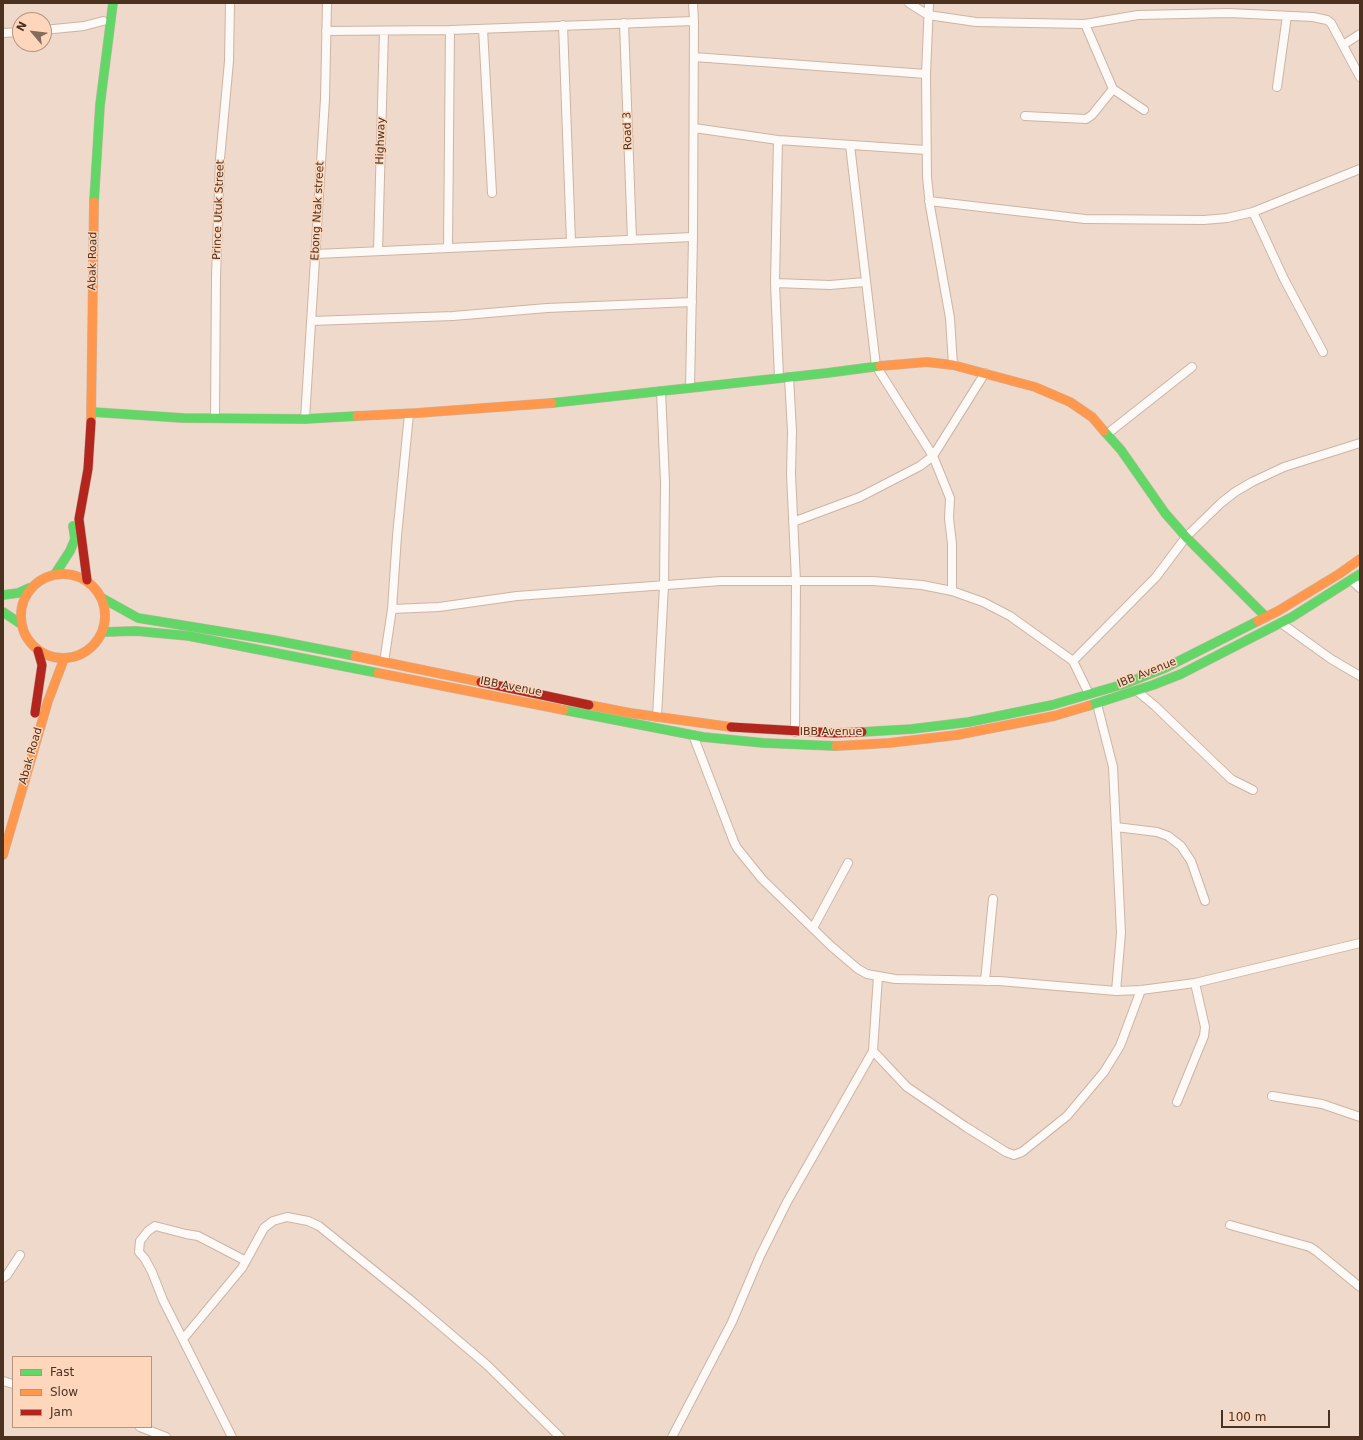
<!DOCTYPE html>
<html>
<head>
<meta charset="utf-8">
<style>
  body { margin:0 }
  #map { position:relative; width:1363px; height:1440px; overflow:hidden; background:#eed9cb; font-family:"DejaVu Sans",sans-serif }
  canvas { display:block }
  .frame { position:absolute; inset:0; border:4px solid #4b3220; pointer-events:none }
  .legend { position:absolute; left:12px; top:1356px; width:140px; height:72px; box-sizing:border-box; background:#fdd6bc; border:1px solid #b6947e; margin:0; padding:5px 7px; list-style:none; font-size:12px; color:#4b3220 }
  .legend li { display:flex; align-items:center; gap:8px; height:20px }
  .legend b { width:20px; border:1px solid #b6947e }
  .north { position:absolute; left:12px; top:12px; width:40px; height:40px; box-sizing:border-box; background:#fdd6bc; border:1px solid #b6947e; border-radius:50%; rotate:298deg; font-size:11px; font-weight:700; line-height:16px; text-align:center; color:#4b3220 }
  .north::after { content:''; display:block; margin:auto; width:14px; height:18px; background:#846c5c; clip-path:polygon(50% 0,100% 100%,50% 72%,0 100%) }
  .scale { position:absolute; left:1221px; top:1410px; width:109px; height:18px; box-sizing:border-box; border:2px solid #4b3220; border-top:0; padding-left:5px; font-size:12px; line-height:14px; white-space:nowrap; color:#4b3220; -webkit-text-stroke:3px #fdd6bc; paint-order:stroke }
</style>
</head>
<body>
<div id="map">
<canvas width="1363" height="1440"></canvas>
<div class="frame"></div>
<ul class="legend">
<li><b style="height:5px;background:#63d668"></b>Fast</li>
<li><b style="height:5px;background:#ff974d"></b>Slow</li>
<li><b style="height:5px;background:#b3261e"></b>Jam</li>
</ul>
<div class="north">N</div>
<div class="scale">100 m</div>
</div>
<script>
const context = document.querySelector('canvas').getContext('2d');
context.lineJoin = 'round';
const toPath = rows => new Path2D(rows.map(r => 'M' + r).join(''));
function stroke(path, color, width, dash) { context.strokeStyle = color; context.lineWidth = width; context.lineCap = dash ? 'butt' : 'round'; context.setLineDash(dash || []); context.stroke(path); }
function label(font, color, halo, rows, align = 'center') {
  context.font = font + ' "DejaVu Sans",sans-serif'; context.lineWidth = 3; context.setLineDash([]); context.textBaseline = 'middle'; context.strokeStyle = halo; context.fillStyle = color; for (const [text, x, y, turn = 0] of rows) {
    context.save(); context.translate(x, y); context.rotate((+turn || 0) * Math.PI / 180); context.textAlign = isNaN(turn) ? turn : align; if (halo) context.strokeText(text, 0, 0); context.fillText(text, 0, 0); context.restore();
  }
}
const street = toPath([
  [909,3,928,15,976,22,1085,24,1138,15,1229,13,1313,17,1327,20,1331,23,1360,77],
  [929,3,926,74,927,177,930,206,950,318,953,365],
  [624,23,632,240],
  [1085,24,1113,89,1144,110],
  [563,25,571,242],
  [483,29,492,193],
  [44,30,84,26,103,21],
  [326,31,450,30,694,21],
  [3,33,20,32],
  [1343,45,1360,34],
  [694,57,926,74],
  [1277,87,1287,16],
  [1025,116,1086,119,1092,115,1113,89],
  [694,128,778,140,926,150],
  [778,140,775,283,779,378],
  [850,145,876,366,933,456,950,498,949,518,952,544,952,591],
  [929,201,1085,219,1204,220,1227,218,1253,212,1360,169],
  [1253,212,1284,279,1323,352],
  [448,247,450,30],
  [378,251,384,31],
  [316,254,693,237],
  [775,283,830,285,865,282],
  [311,321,453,316,547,308,692,302],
  [789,377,792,431,791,474,796,581,795,732],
  [690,388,693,237,694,21,693,3],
  [215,418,216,277,220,159,229,61,230,3],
  [305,419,325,99,327,3],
  [1107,434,1192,367],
  [793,522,860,497,920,466,933,456,985,373],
  [1351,580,1360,588],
  [392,609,439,607,517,596,721,581,873,581,922,585,952,591,983,602,1010,616,1073,661,1089,694],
  [1281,623,1331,659,1360,676],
  [1073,661,1156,577,1186,537,1221,503,1235,492,1252,482,1284,467,1360,443],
  [384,662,392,609,397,536,409,414],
  [1137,691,1155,706,1231,779,1253,790],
  [1097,704,1113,767,1121,933,1116,991],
  [657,717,664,585,665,482,661,391],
  [693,735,734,842,737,848,762,879,831,946,858,969,867,974,895,979,999,981,1116,991,1141,990,1195,983,1360,943],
  [1116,827,1157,832,1168,836,1181,846,1191,861,1205,901],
  [813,928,848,863],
  [985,981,993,899],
  [873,1051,907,1087,966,1127,1006,1152,1014,1155,1022,1152,1067,1116,1104,1072,1120,1046,1141,990],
  [1272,1096,1322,1104,1360,1117],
  [1177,1102,1204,1036,1205,1027,1195,983],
  [1230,1225,1310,1247,1316,1251,1360,1287],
  [3,1278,7,1275,20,1255],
  [183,1339,242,1268,264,1228,273,1221,287,1217,308,1221,319,1226,413,1302,487,1365,560,1437],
  [3,1381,13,1384],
  [140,1427,166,1437],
  [232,1437,163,1300,152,1272,145,1259,139,1252,140,1241,148,1231,155,1226,186,1234,198,1236,246,1261],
  [672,1437,732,1322,760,1256,787,1202,873,1051,878,976]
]);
const fast = toPath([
  [94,202,100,105,113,3],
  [552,403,827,373,880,366],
  [92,412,183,418,305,419,357,416],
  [1104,431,1121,450,1165,513,1186,537,1266,617],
  [55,574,70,551,75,539,73,526],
  [3,595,18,593,29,588],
  [102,598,138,618,273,640,355,656],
  [3,612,21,624],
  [103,632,136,631,189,636,378,673],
  [1088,706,1153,685,1181,674,1292,617,1360,574],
  [564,710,703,737,764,743,836,746],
  [862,732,912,729,969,722,1052,705,1124,684,1165,668,1258,621]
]);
const slow = toPath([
  [880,366,927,362,953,365,1035,387,1070,402,1092,417,1104,431],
  [357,416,417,413,552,403],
  [91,422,94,202],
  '21 616a42 42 0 1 1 84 0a42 42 0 1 1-84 0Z',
  [1258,621,1278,611,1339,574,1360,559],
  [355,656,481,682],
  [378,673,564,710],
  [589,705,630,713,731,727],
  [836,746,889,743,957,735,1054,716,1088,706],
  [3,855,48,701,64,659]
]);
const jam = toPath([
  [87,580,79,519,88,469,91,422],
  [481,682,589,705],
  [35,713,42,665,38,651],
  [731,727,834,733,862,732]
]);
stroke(street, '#cab5a6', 10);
stroke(fast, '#cab5a6', 10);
stroke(slow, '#cab5a6', 10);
stroke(jam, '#cab5a6', 10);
stroke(street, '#fcf9f7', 8);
stroke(fast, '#63d668', 9);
stroke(slow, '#ff974d', 9);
stroke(jam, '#b3261e', 9);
label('11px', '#4b3220', '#fdd6bc', [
  ["Road 3",628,131,-92],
  ["Highway",381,141,-88],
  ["Prince Utuk Street",219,210,-88],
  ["Ebong Ntak street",318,211,-87],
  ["Abak Road",93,261,-89],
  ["IBB Avenue",1147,673,-22],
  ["IBB Avenue",511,687,11],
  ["IBB Avenue",831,732],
  ["Abak Road",31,756,-74]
]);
</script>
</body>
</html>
